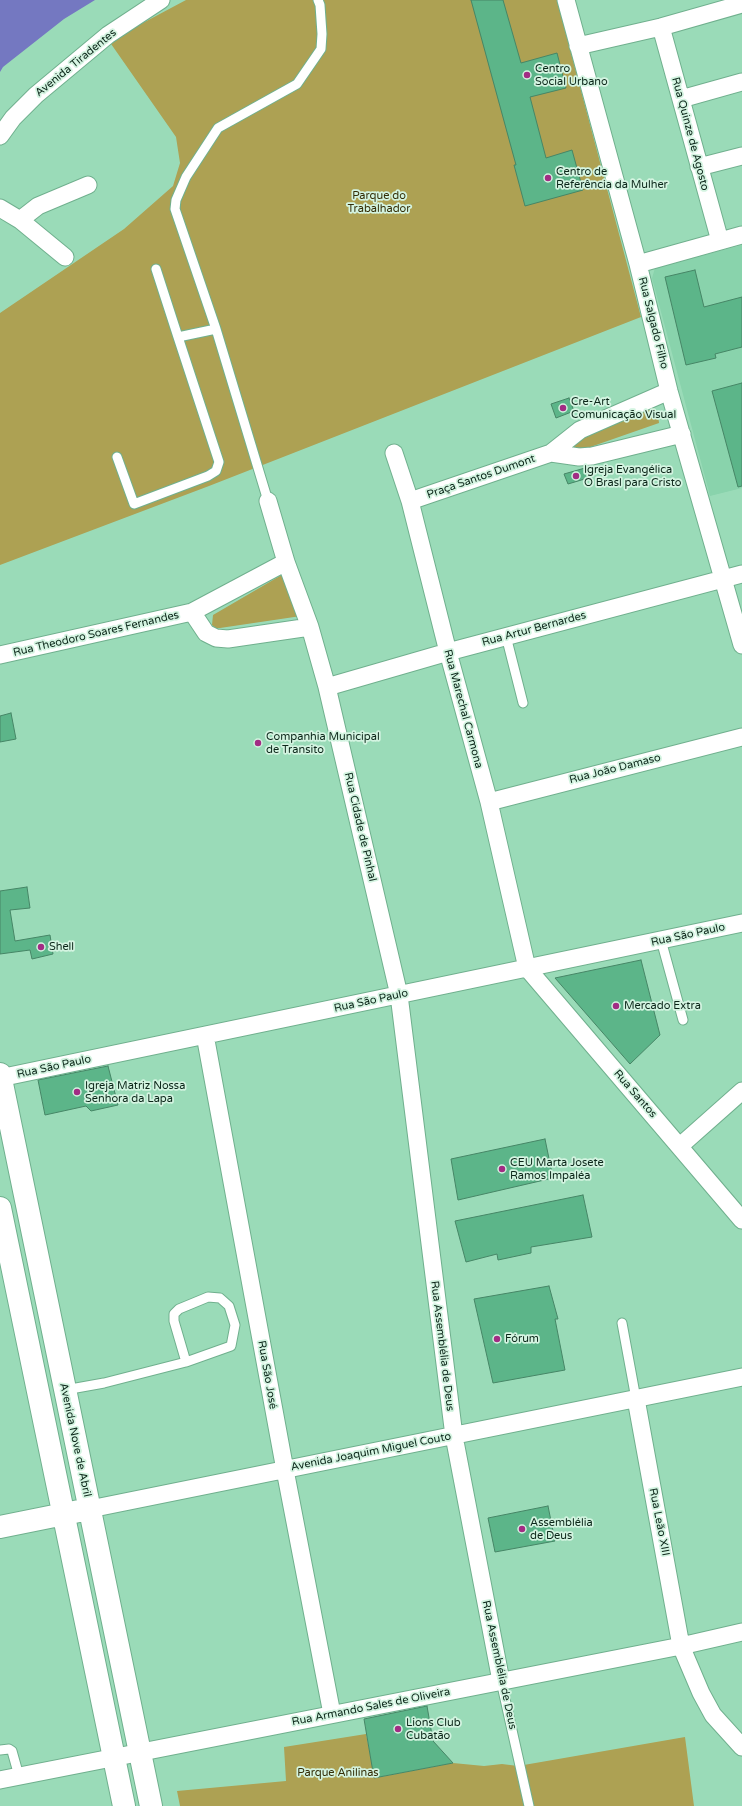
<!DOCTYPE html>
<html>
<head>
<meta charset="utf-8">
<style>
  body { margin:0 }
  canvas { display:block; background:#9adbb8 }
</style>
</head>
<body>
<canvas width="742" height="1806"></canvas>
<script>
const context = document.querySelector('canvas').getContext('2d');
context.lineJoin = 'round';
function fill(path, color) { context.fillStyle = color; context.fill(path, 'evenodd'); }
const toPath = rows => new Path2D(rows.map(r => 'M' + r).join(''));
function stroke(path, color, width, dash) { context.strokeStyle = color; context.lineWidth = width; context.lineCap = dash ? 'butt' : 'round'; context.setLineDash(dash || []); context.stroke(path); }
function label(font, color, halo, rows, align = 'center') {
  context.font = font + ' "Varela Round",sans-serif'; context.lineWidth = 3.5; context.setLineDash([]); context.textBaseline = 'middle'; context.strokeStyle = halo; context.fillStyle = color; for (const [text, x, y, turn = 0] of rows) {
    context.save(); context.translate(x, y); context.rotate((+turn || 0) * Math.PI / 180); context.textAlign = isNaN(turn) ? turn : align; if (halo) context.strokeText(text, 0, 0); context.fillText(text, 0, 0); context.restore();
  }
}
fill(toPath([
  [742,245,742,488,710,496,652,278,655,268]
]), '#89d3ac');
fill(toPath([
  [186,0,557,0,641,317,209,486,0,565,0,313,124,229,173,186,180,163,176,137,109,41],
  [653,408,658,415,659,423,576,452,572,442],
  [285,573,301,616,220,628,216,628,212,625,213,615],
  [366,1734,375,1778,453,1763,484,1766,502,1764,518,1766,685,1737,694,1806,180,1806,177,1791,286,1781,284,1747]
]), '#ada153');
fill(toPath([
  [0,0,95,0,64,19,3,67,0,72]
]), '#7478c1');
const building = toPath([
  [471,0,503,0,521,63,557,53,566,88,530,97,546,158,572,150,583,190,525,206,514,165,516,165,471,0],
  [695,270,704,307,742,297,742,347,715,354,716,358,686,365,665,277,695,270],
  [742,383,742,486,738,487,712,391,742,383],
  [569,398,574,411,556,418,551,404,569,398],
  [585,468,588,478,568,484,564,474,585,468],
  [11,713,16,739,0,742,0,716,11,713],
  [27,887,30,908,10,910,15,941,50,935,53,954,32,959,30,950,0,954,0,891,27,887],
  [641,960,660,1035,630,1064,555,978,641,960],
  [108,1066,118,1105,91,1111,86,1106,45,1115,38,1080,108,1066],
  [545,1139,553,1178,458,1200,451,1159,545,1139],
  [583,1195,592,1237,531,1247,531,1253,498,1260,497,1254,466,1262,455,1221,583,1195],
  [549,1286,558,1319,555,1319,565,1370,493,1383,474,1299,549,1286],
  [548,1506,555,1541,495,1552,488,1518,548,1506],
  [427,1706,433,1741,453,1763,374,1778,364,1719,427,1706]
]);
fill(building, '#5cb589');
stroke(building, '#468666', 1);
const lane = toPath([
  [156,269,178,337,216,329],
  [117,457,134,504,208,476,216,471,219,462,178,337],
  [268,501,216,329,175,209,176,200,186,177,218,128,297,84,321,49,322,34,320,5,318,0],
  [506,636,523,703],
  [661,940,683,1020],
  [622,1323,636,1399],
  [65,1390,104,1383,186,1362,231,1346,235,1325,229,1306,220,1298,208,1297,179,1309,174,1314,174,1321,186,1362],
  [501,1681,529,1806],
  [0,1750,9,1749,12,1751,19,1776]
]);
const street = toPath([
  [566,0,638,264,669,391,742,645],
  [661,27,720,241],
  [578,46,661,27,742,4],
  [681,99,742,82],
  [0,136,13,118,36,95,108,35,161,0],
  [699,167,742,156],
  [0,208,20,220,65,257],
  [20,220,38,206,88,185],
  [638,264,742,235],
  [394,453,410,501,448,652,489,802,527,968,742,1220],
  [551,453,579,457,592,456,682,434],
  [268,501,286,562,310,627,327,687,399,995,454,1436,501,1681],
  [410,501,551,453,580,430,669,391],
  [192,612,206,633,216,638,228,639,310,627],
  [0,655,192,612,286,562],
  [327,687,448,652,742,574],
  [489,802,742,737],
  [205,1035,285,1470,332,1714],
  [0,1078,742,923],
  [680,1146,742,1091],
  [636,1399,681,1646,701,1693,713,1715,742,1747],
  [90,1509,742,1377],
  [0,1780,681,1646,742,1632]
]);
const secondary = toPath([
  [0,1074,151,1806],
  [0,1208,124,1806],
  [0,1527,79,1511]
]);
stroke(lane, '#70b08e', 11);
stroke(street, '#70b08e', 19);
stroke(secondary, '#70b08e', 24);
stroke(lane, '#fff', 9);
stroke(street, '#fff', 17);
stroke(secondary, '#fff', 22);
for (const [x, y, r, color] of [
  [527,75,4,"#a22c84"],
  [548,178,4,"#a22c84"],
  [563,408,4,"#a22c84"],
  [576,476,4,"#a22c84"],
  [258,743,4,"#a22c84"],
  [41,947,4,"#a22c84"],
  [616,1006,4,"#a22c84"],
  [77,1092,4,"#a22c84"],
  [502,1169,4,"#a22c84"],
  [497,1339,4,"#a22c84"],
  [522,1529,4,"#a22c84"],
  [398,1729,4,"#a22c84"]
]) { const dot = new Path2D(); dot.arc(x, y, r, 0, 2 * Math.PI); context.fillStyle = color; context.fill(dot); stroke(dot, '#d4f4e1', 1.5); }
label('11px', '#0b2619', '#d4f4e1', [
  ["Avenida Tiradentes",76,63,-39],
  ["Rua Quinze de Agosto",690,134,75],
  ["Rua Salgado Filho",653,323,76],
  ["Praça Santos Dumont",481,477,-19],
  ["Rua Artur Bernardes",534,629,-15],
  ["Rua Theodoro Soares Fernandes",96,634,-13],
  ["Rua Marechal Carmona",463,709,75],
  ["Rua João Damaso",615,769,-14],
  ["Rua Cidade de Pinhal",360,827,77],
  ["Rua São Paulo",688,935,-12],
  ["Rua São Paulo",371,1001,-12],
  ["Rua São Paulo",54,1067,-12],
  ["Rua Santos",635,1094,49],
  ["Rua Assemblélia de Deus",442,1346,83],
  ["Rua São José",267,1375,80],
  ["Avenida Nove de Abril",75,1440,78],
  ["Avenida Joaquim Miguel Couto",371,1452,-11],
  ["Rua Leão XIII",659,1522,79],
  ["Rua Assemblélia de Deus",499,1665,78],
  ["Rua Armando Sales de Oliveira",371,1707,-11]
]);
label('11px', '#0b2619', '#d4f4e1', [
  ["Centro",535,69],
  ["Social Urbano",535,82],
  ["Centro de",556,172],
  ["Referência da Mulher",556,185],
  ["Cre-Art",571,402],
  ["Comunicação Visual",571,415],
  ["Igreja Evangélica",584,470],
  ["O Brasl para Cristo",584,483],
  ["Companhia Municipal",266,737],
  ["de Transito",266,750],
  ["Shell",49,947],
  ["Mercado Extra",624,1006],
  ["Igreja Matriz Nossa",85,1086],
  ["Senhora da Lapa",85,1099],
  ["CEU Marta Josete",510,1163],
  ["Ramos Impaléa",510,1176],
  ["Fórum",505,1339],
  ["Assemblélia",530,1523],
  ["de Deus",530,1536],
  ["Lions Club",406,1723],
  ["Cubatão",406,1736]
], 'left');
label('11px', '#342e07', '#d4f4e1', [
  ["Parque do",379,196],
  ["Trabalhador",379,209],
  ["Parque Anilinas",338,1773]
]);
</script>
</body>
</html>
